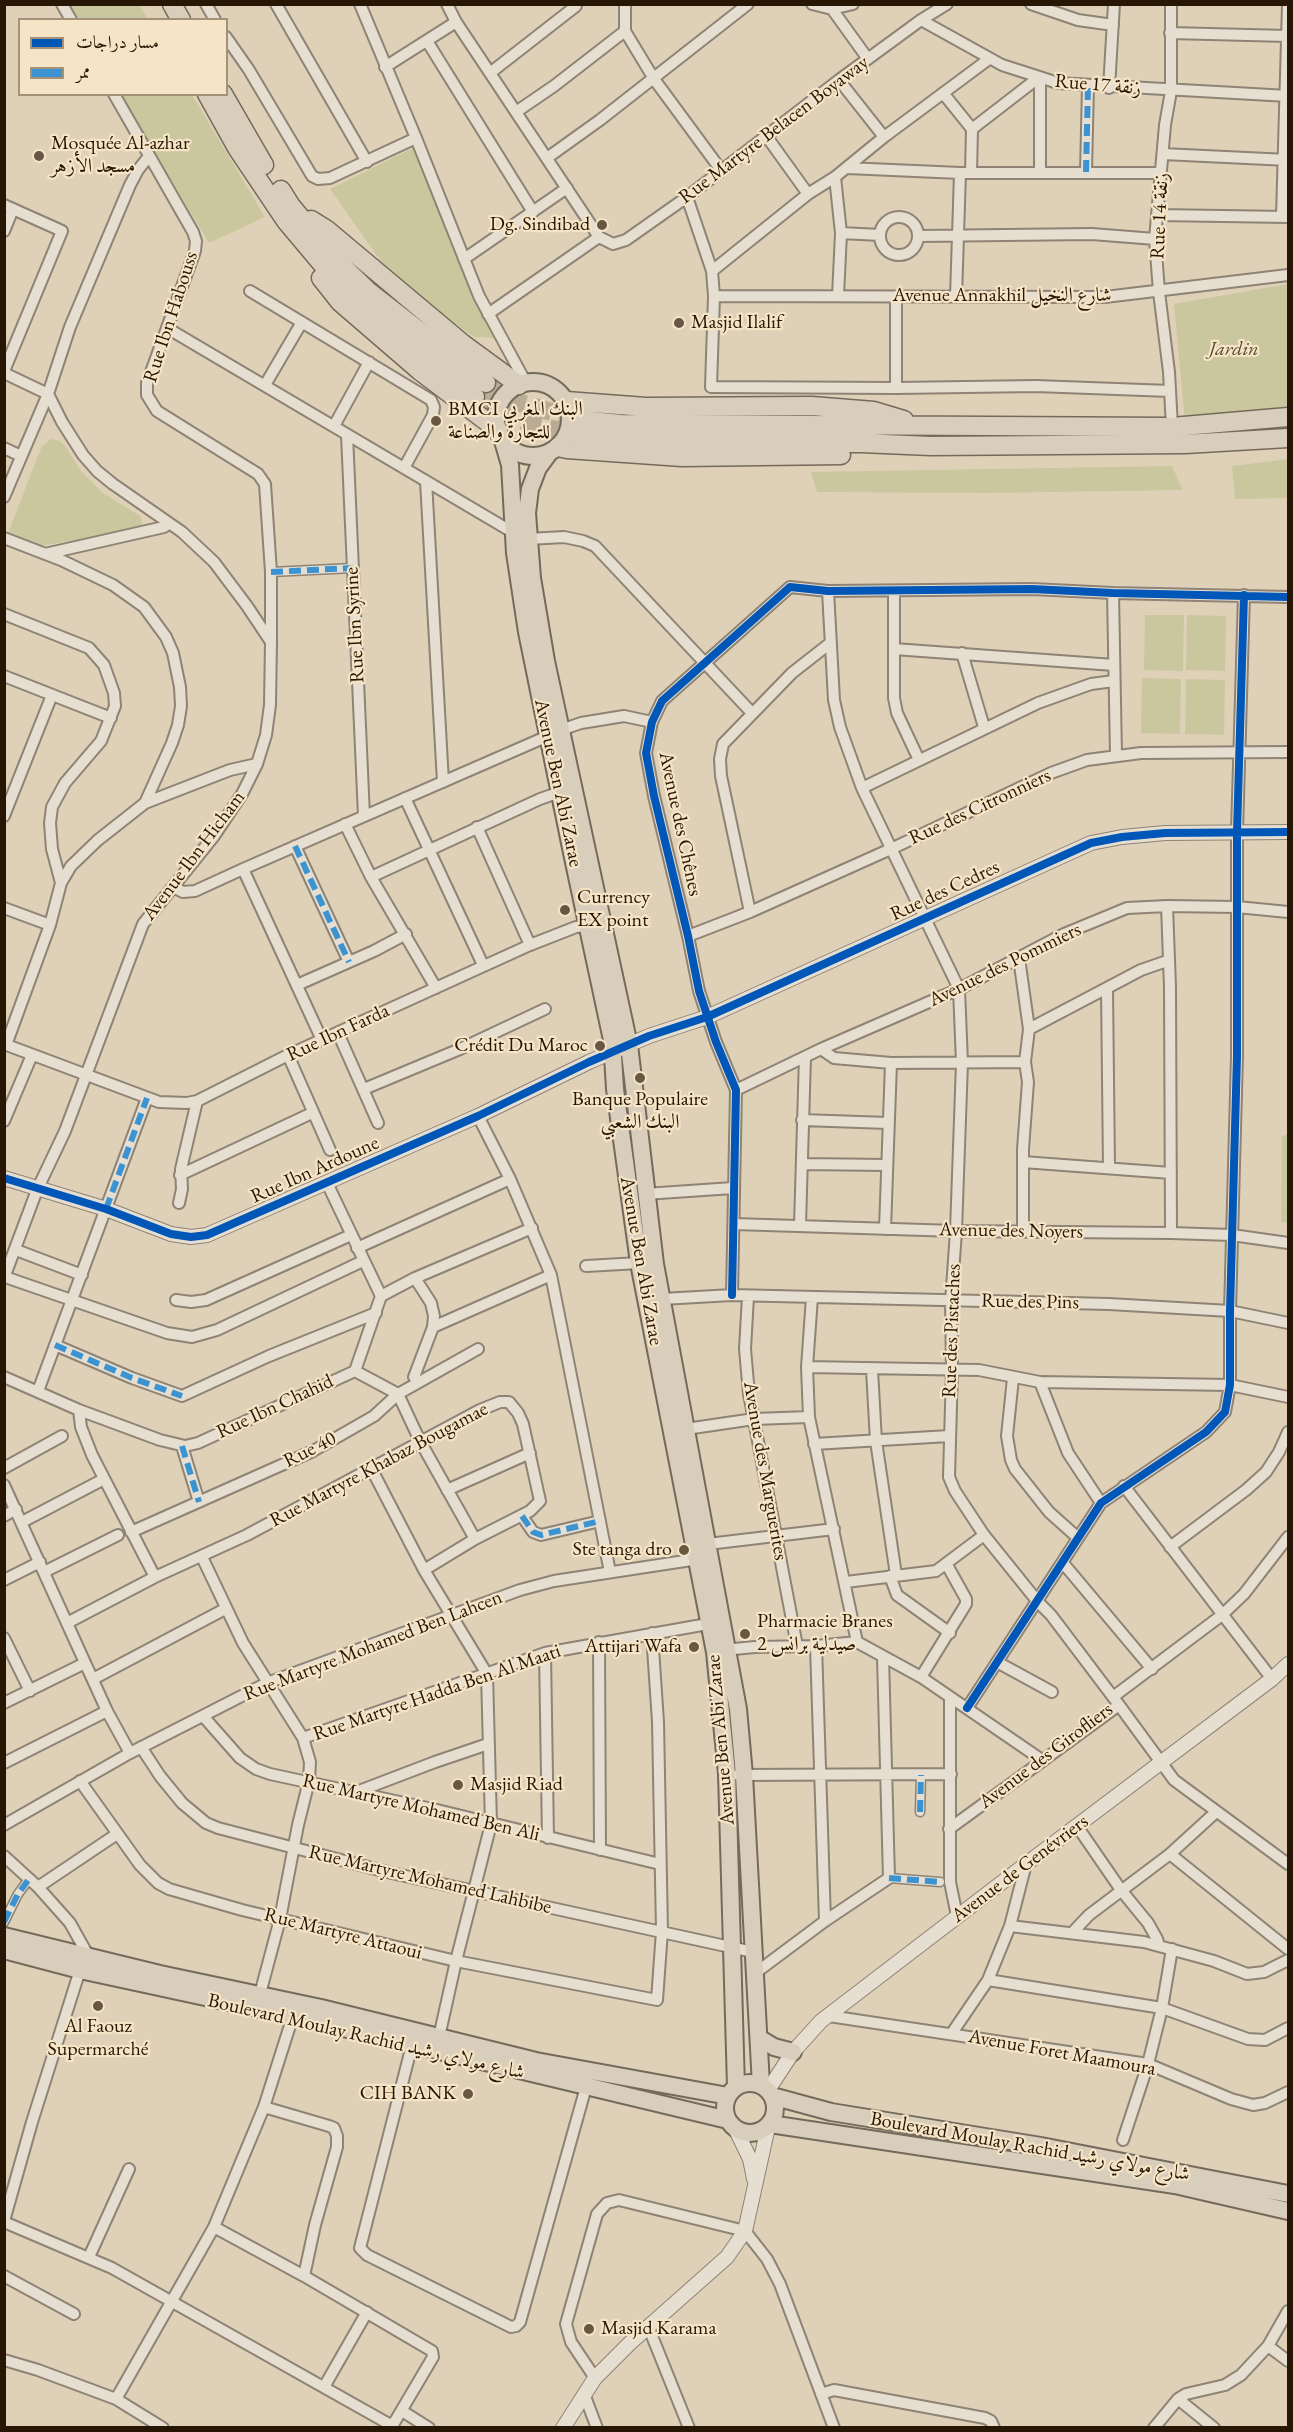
<!DOCTYPE html>
<html>
<head>
<meta charset="utf-8">
<style>
  body { margin:0 }
  #map { position:relative; width:1293px; height:2432px; overflow:hidden; background:#dfd1b8; font-family:"EB Garamond",Amiri,serif }
  canvas { display:block }
  .frame { position:absolute; inset:0; border:6px solid #281604; pointer-events:none }
  .legend { position:absolute; left:18px; top:18px; width:210px; height:78px; box-sizing:border-box; background:#f5e4c6; border:2px solid #a39278; margin:0; padding:8px 10px; list-style:none; font-size:18px; color:#281604 }
  .legend li { display:flex; align-items:center; gap:12px; height:30px }
  .legend b { width:30px; border:2px solid #a39278 }
</style>
</head>
<body>
<div id="map">
<canvas width="1293" height="2432"></canvas>
<div class="frame"></div>
<ul class="legend">
<li><b style="height:8px;background:#0057b8"></b>مسار دراجات</li>
<li><b style="height:8px;background:#3c93d1"></b>ممر</li>
</ul>
</div>
<script>
const context = document.querySelector('canvas').getContext('2d');
context.lineJoin = 'round';
function fill(path, color) { context.fillStyle = color; context.fill(path, 'evenodd'); }
const toPath = rows => new Path2D(rows.map(r => 'M' + r).join(''));
function stroke(path, color, width, dash) { context.strokeStyle = color; context.lineWidth = width; context.lineCap = dash ? 'butt' : 'round'; context.setLineDash(dash || []); context.stroke(path); }
function label(font, color, halo, rows, align = 'center') {
  context.font = font + ' "EB Garamond",Amiri,serif'; context.lineWidth = 4.5; context.setLineDash([]); context.textBaseline = 'middle'; context.strokeStyle = halo; context.fillStyle = color; for (const [text, x, y, turn = 0] of rows) {
    context.save(); context.translate(x, y); context.rotate((+turn || 0) * Math.PI / 180); context.textAlign = isNaN(turn) ? turn : align; if (halo) context.strokeText(text, 0, 0); context.fillText(text, 0, 0); context.restore();
  }
}
fill(toPath([
  [68,5,139,5,148,19,77,19],
  [121,95,192,95,265,217,209,243],
  [417,146,497,338,474,337,395,281,330,189],
  [1288,284,1288,411,1185,421,1174,304],
  [51,439,60,441,65,446,81,471,103,493,140,516,142,524,138,530,39,546,6,538,42,446],
  [1288,459,1288,498,1235,499,1232,466],
  [1172,466,1183,490,986,493,817,492,811,472],
  [1145,615,1184,615,1183,671,1144,670],
  [1187,615,1226,616,1225,671,1186,670],
  [1142,678,1181,679,1180,734,1141,733],
  [1186,679,1225,680,1224,735,1185,734],
  [1288,1134,1288,1223,1281,1222,1282,1136]
]), '#cac79e');
stroke(toPath([
  [486,383,520,403,580,420],
  [475,397,528,423,581,436]
]), '#baac94', 18, [18, 9]);
const pedestrian = toPath([
  [271,572,353,568],
  [920,1812,921,1775],
  [889,1878,940,1882],
  [4,1922,18,1894,29,1879]
]);
const minor = toPath([
  [62,4,71,20],
  [206,4,215,20],
  [276,4,367,162],
  [360,4,416,138,479,296,526,383],
  [447,4,456,22,599,237,613,244,626,240,687,197,839,80,921,20,947,4],
  [625,4,625,31,654,79,721,170],
  [812,4,832,9,853,4],
  [1031,4,1078,20,1113,25],
  [1171,4,1171,91,1165,125,1155,239,1159,292,1169,372,1172,427],
  [832,9,868,59],
  [921,20,1002,65,1058,83,1288,96],
  [1170,33,1288,36],
  [226,37,249,70,312,176,318,179,330,178,416,138],
  [427,41,533,212],
  [385,67,456,22],
  [490,73,576,6],
  [839,80,884,137],
  [1109,88,1114,4],
  [943,93,972,129,971,173],
  [114,94,193,232,196,241,195,251,147,383,147,395,157,411,258,474,265,484,271,572,271,642],
  [516,112,554,86,625,31],
  [972,129,1038,78],
  [767,137,808,194],
  [1163,154,1288,160],
  [547,158,600,120,748,4],
  [847,168,960,173,1161,173],
  [1040,172,1040,78],
  [1086,172,1088,86],
  [835,177,841,233,838,296],
  [687,197,712,271,714,296,711,387,896,388,1036,386,1170,391],
  [4,205,62,231,4,371],
  [1157,215,1288,217],
  '880 236a19 19 0 1 1 38 0a19 19 0 1 1-38 0Z',
  [1282,217,1288,4],
  [4,231,13,209],
  [841,233,880,235],
  [919,236,1092,234,1155,239],
  [464,259,567,188],
  [712,271,808,194,835,177,884,137,989,59],
  [250,291,431,400,434,407,433,415,404,468],
  [714,296,1105,297,1288,275],
  [956,297,960,173],
  [488,314,599,237],
  [167,328,514,533],
  [4,373,48,394],
  [265,385,302,322],
  [896,388,896,297],
  [334,426,369,362],
  [347,435,364,816],
  [4,448,21,456],
  [426,481,443,782],
  [4,497,48,394,70,327,130,185,138,170,149,156],
  [4,538,61,560,113,585,144,607,166,637,173,653,180,687,181,706,178,725,172,743,145,803],
  [528,539,564,537,583,541,595,546,752,713],
  [45,554,164,527,169,523],
  [828,591,834,700,840,727,862,788,959,989,962,1063,956,1231,951,1302,952,1370,949,1477,955,1491,984,1535,1038,1602,1051,1615,1113,1697],
  [894,591,894,698,897,713,919,760],
  [1113,593,1116,755],
  [4,614,89,648,104,665,114,693,115,706,101,741,65,783,52,807,50,823,52,849,61,883],
  [894,649,1114,665],
  [962,653,984,727],
  [4,676,111,718],
  [561,730,581,723,624,716,652,722],
  [862,788,1038,703,1091,684,1114,681],
  [405,798,483,965],
  [4,816,52,695],
  [345,824,371,877,436,988],
  [477,827,530,945],
  [295,846,349,962],
  [243,869,322,1040],
  [371,877,540,799,560,792],
  [173,887,183,892,195,891,243,869,548,736],
  [1167,906,1170,987,1171,1233],
  [4,908,50,925],
  [750,912,721,776,720,759,723,744,792,673,829,644],
  [688,936,750,912,893,848,1051,773,1087,760,1141,753,1288,752],
  [1019,958,1029,1029,1025,1062,1028,1082,1023,1149,1023,1231],
  [297,985,374,951,406,934],
  [1107,989,1109,1168],
  [1029,1029,1141,970,1167,961],
  [338,1033,378,1123],
  [4,1044,159,1102,187,1103,197,1101,288,1055,530,945,576,927,588,926],
  [6,1045,50,925,61,883,71,866,98,840,145,803,230,770,257,764],
  [821,1049,834,1058,891,1063,1025,1062],
  [288,1055,330,1150],
  [364,1089,460,1049,545,1009],
  [736,1090,821,1049,959,989,1064,934,1127,908,1167,906,1237,907,1288,912],
  [478,1116,510,1179,551,1275,610,1572],
  [802,1120,888,1123],
  [4,1121,32,1055],
  [1023,1162,1171,1173],
  [802,1164,887,1165],
  [180,1175,312,1113],
  [645,1194,733,1188],
  [179,1203,182,1189,181,1169,197,1101],
  [734,1224,956,1231,1171,1233,1232,1235,1288,1243],
  [800,1225,805,1057],
  [885,1229,891,1063],
  [357,1248,510,1179],
  [16,1250,82,1275],
  [586,1266,639,1263],
  [5,1277,167,1333,192,1337,217,1330,363,1261],
  [4,1278,37,1190,65,1131,143,924,214,836,242,794,257,764,266,735,270,705,271,642,247,606,214,562,182,532,113,484,97,471,83,455,62,422,48,394],
  [732,1295,736,1090,716,1042,699,991,688,936,654,796,646,753,652,722,662,701,790,587,828,591,1032,589,1113,593,1288,597],
  [381,1296,415,1278,532,1228],
  [748,1296,745,1349,749,1394,797,1646],
  [812,1297,807,1367,809,1417,857,1642],
  [662,1299,732,1295,1109,1304,1230,1311,1288,1323],
  [176,1300,191,1302,206,1300,351,1235],
  [433,1327,551,1275],
  [55,1345,132,1378,182,1396,269,1356,376,1313],
  [807,1367,979,1370,1040,1382,1230,1385,1288,1397],
  [872,1370,876,1441,896,1575],
  [355,1371,398,1394,420,1441,475,1539],
  [4,1377,79,1410,160,1440,185,1446,198,1443,355,1371,381,1296,327,1183],
  [414,1377,433,1327,434,1316,431,1303,415,1278],
  [1013,1378,1007,1436,1011,1460,1015,1469,1049,1512,1077,1537],
  [1040,1382,1068,1453,1101,1503],
  [38,1391,147,1098],
  [79,1410,81,1427,92,1455,155,1577],
  [686,1429,754,1419,809,1417],
  [814,1444,949,1436],
  [182,1446,199,1502],
  [4,1468,62,1436],
  [371,1468,424,1570,487,1674,491,1824,456,1961,439,2037],
  [4,1485,107,1711,130,1753],
  [1124,1486,1272,1679],
  [447,1490,530,1453],
  [4,1516,16,1509],
  [522,1516,533,1532,541,1535,600,1521],
  [22,1522,104,1479],
  [131,1532,313,1451,374,1416,398,1394,478,1349],
  [708,1544,834,1529],
  [1170,1547,1246,1490,1266,1472,1279,1452,1288,1432],
  [202,1557,243,1643,303,1738,310,1762,309,1781,298,1825,280,1919,260,1994],
  [1063,1563,1152,1669],
  [44,1572,118,1535],
  [890,1576,897,1595,950,1633],
  [4,1580,40,1562],
  [846,1582,936,1571,984,1535],
  [67,1623,155,1577,247,1535,480,1410,500,1402,509,1402,518,1413,523,1424,540,1501,530,1511,475,1539,424,1570],
  [4,1638,30,1691],
  [599,1642,600,1850],
  [857,1642,921,1677,1042,1760],
  [816,1646,825,1921],
  [723,1650,755,1647,816,1646,857,1642],
  [545,1653,548,1838],
  [997,1662,1052,1692],
  [921,1677,966,1604,966,1599,947,1565],
  [93,1679,225,1609],
  [950,1697,950,1882,957,1916],
  [4,1703,85,1663],
  [1119,1705,1174,1780,1288,1864],
  [967,1708,1101,1503,1206,1432,1225,1412,1230,1385,1230,1311,1237,1056,1237,832,1244,595],
  [203,1716,240,1758,256,1769,270,1774,437,1810,660,1864],
  [303,1738,545,1653,713,1623],
  [141,1747,160,1776,182,1803,206,1823,218,1828,387,1872,753,1952],
  [4,1763,107,1711],
  [738,1775,951,1774],
  [80,1781,140,1865,158,1883,169,1889,242,1910,456,1961,657,2000,662,1931,658,1722,652,1633],
  [359,1791,435,1762,488,1744],
  [4,1825,130,1753,267,1683,520,1590,554,1581,698,1559],
  [1077,1826,1121,1890,1148,1923,1157,1939,1159,1946],
  [949,1829,1119,1705,1113,1697,1222,1615,1244,1594,1288,1537],
  [1170,1854,1288,1949],
  [4,1856,38,1887,70,1923,89,1957],
  [38,1887,117,1834],
  [1010,1926,1144,1942,1214,1961,1247,1974,1264,1972,1288,1960],
  [1072,1933,1089,1915,1170,1854,1216,1812],
  [754,1974,825,1921,889,1878,883,1657],
  [988,1980,1162,2008,1248,2039,1265,2040,1288,2028],
  [829,2016,1148,2064,1231,2099,1253,2105,1265,2103,1288,2092],
  [952,2033,988,1980,1010,1926,1026,1864],
  [412,2045,360,2248,367,2255,511,2327,516,2326,520,2322,586,2087],
  [264,2107,329,2126,334,2128,337,2136,337,2147,315,2225,304,2276],
  [1123,2140,1148,2064,1162,2008,1172,1949],
  [4,2221,32,2122,80,1970],
  [4,2222,112,2268,389,2424,394,2423,433,2357,432,2351,304,2276,214,2227],
  [89,2257,129,2169],
  [4,2276,74,2314],
  [648,2326,689,2428],
  [1268,2346,1288,2361],
  [4,2360,38,2370,116,2399,163,2428],
  [595,2378,571,2342,566,2324,597,2214,607,2203,619,2200,745,2231,767,2259,780,2284,834,2428],
  [324,2387,367,2312],
  [584,2394,597,2428],
  [821,2394,834,2390,985,2418,991,2421,994,2428],
  [116,2399,214,2227,264,2107,293,2016],
  [402,2411,429,2428],
  [1154,2428,1178,2399],
  [1214,2428,1178,2399,1186,2394,1225,2385,1241,2375,1268,2346,1288,2311]
]);
const tertiary = toPath([
  [4,1178,106,1209,171,1234,191,1237,207,1235,478,1116,589,1062,649,1036,707,1017,1091,843,1122,837,1165,833,1288,832],
  [768,2090,793,2052,821,2021,1026,1864,1272,1679,1288,1664],
  [736,2130,750,2159,754,2179],
  [563,2428,595,2378,630,2343,727,2257,745,2231,768,2127]
]);
const primary = toPath([
  '496 419a37 37 0 1 1 74 0a37 37 0 1 1-74 0Z',
  [503,441,510,465,515,553,527,632,572,853,612,1040,615,1089,639,1263,715,1652,727,1774,736,2087],
  [549,453,538,468,530,489,527,513,532,578,546,661,629,1045,655,1264,738,1709,744,1775,761,2085],
  [4,1936,160,1974,321,2008,536,2061,728,2096],
  [4,1950,80,1970,293,2016,728,2120],
  [759,2038,774,2047,793,2052],
  '725 2108a25 25 0 1 1 50 0a25 25 0 1 1-50 0Z',
  [772,2096,831,2112,1041,2146,1288,2194],
  [770,2124,1175,2185,1288,2211]
]);
const trunk = toPath([
  [172,4,181,20],
  [207,94,237,148,286,221,328,271,389,327,475,397],
  [223,94,264,165],
  [281,190,291,206,339,263,368,291,486,383],
  [311,220,327,230,463,344,519,385],
  [321,278,340,302,420,371,498,430],
  [566,401,646,407,812,406,874,411,904,420],
  [580,420,621,424,1172,427,1288,417],
  [581,436,673,442,861,443,931,446,1185,444,1288,438],
  [558,447,567,449,682,457,841,455]
]);
stroke(pedestrian, '#8e8374', 11);
stroke(minor, '#8e8374', 14);
stroke(tertiary, '#8e8374', 16);
stroke(primary, '#746a5c', 20);
stroke(trunk, '#746a5c', 21);
stroke(pedestrian, '#e5ded1', 8);
stroke(minor, '#e5ded1', 10);
stroke(tertiary, '#e5ded1', 14);
stroke(primary, '#d9cebc', 16);
stroke(trunk, '#d9cebc', 18);
stroke(toPath([
  [1086,172,1088,86],
  [271,572,353,568],
  [295,846,349,962],
  [106,1209,147,1098],
  [55,1345,132,1378,182,1396],
  [182,1446,199,1502],
  [522,1516,533,1532,541,1535,600,1521],
  [920,1812,921,1775],
  [889,1878,940,1882],
  [4,1922,18,1894,29,1879]
]), '#3c93d1', 6, [12, 6]);
stroke(toPath([
  [4,1178,106,1209,171,1234,191,1237,207,1235,478,1116,589,1062,649,1036,707,1017,1091,843,1122,837,1165,833,1288,832],
  [732,1295,736,1090,716,1042,699,991,688,936,654,796,646,753,652,722,662,701,790,587,828,591,1032,589,1113,593,1288,597],
  [967,1708,1101,1503,1206,1432,1225,1412,1230,1385,1230,1311,1237,1056,1237,832,1244,595]
]), '#0057b8', 8);
for (const [x, y, r, color] of [
  [39,156,6,"#685743"],
  [602,225,6,"#685743"],
  [679,323,6,"#685743"],
  [436,421,6,"#685743"],
  [565,910,6,"#685743"],
  [600,1046,6,"#685743"],
  [640,1078,6,"#685743"],
  [684,1550,6,"#685743"],
  [745,1634,6,"#685743"],
  [694,1647,6,"#685743"],
  [458,1785,6,"#685743"],
  [98,2006,6,"#685743"],
  [468,2094,6,"#685743"],
  [589,2329,6,"#685743"]
]) { const dot = new Path2D(); dot.arc(x, y, r, 0, 2 * Math.PI); context.fillStyle = color; context.fill(dot); stroke(dot, '#f5e4c6', 2); }
label('20px', '#281604', '#f5e4c6', [
  ["Rue 17 زنقة",1098,85,5],
  ["Rue Martyre Belacen Boyaway",774,130,-37],
  ["Rue 14 زنقة",1160,216,-87],
  ["Avenue Annakhil شارع النخيل",1002,296],
  ["Rue Ibn Habouss",171,317,-72],
  ["Rue Ibn Syrine",355,625,-93],
  ["Avenue Ben Abi Zarae",558,783,78],
  ["Rue des Citronniers",980,807,-25],
  ["Avenue des Chênes",680,824,78],
  ["Avenue Ibn Hicham",194,856,-53],
  ["Rue des Cedres",945,891,-25],
  ["Avenue des Pommiers",1005,965,-26],
  ["Rue Ibn Farda",338,1033,-25],
  ["Rue Ibn Ardoune",315,1170,-24],
  ["Avenue des Noyers",1011,1231,1],
  ["Avenue Ben Abi Zarae",641,1261,80],
  ["Rue des Pins",1030,1302,1],
  ["Rue des Pistaches",952,1331,-88],
  ["Rue Ibn Chahid",275,1407,-25],
  ["Rue 40",310,1450,-27],
  ["Rue Martyre Khabaz Bougamae",379,1465,-28],
  ["Avenue des Marguerites",765,1471,80],
  ["Rue Martyre Mohamed Ben Lahcen",373,1646,-21],
  ["Rue Martyre Hadda Ben Al Maati",437,1693,-19],
  ["Avenue Ben Abi Zarae",721,1740,-95],
  ["Avenue des Girofliers",1046,1756,-37],
  ["Rue Martyre Mohamed Ben Ali",421,1808,13],
  ["Avenue de Genévriers",1020,1869,-37],
  ["Rue Martyre Mohamed Lahbibe",430,1880,13],
  ["Rue Martyre Attaoui",343,1934,14],
  ["Boulevard Moulay Rachid شارع مولاي رشيد",366,2037,13],
  ["Avenue Foret Maamoura",1062,2053,10],
  ["Boulevard Moulay Rachid شارع مولاي رشيد",1030,2147,10]
]);
label('20px', '#281604', '#f5e4c6', [
  ["Mosquée Al-azhar",51,144],
  ["مسجد الأزهر",51,167],
  ["Dg. Sindibad",590,225,"right"],
  ["Masjid Ilalif",691,323],
  ["BMCI البنك المغربي",448,410],
  ["للتجارة والصناعة",448,433],
  ["Currency",577,898],
  ["EX point",577,921],
  ["Crédit Du Maroc",588,1046,"right"],
  ["Banque Populaire",640,1100,"center"],
  ["البنك الشعبي",640,1123,"center"],
  ["Ste tanga dro",672,1550,"right"],
  ["Pharmacie Branes",757,1622],
  ["2 صيدلية برانس",757,1645],
  ["Attijari Wafa",682,1647,"right"],
  ["Masjid Riad",470,1785],
  ["Al Faouz",98,2027,"center"],
  ["Supermarché",98,2050,"center"],
  ["CIH BANK",456,2094,"right"],
  ["Masjid Karama",601,2329]
], 'left');
label('italic 20px', '#54482c', '#f5e4c6', [
  ["Jardin",1234,350]
]);
</script>
</body>
</html>
